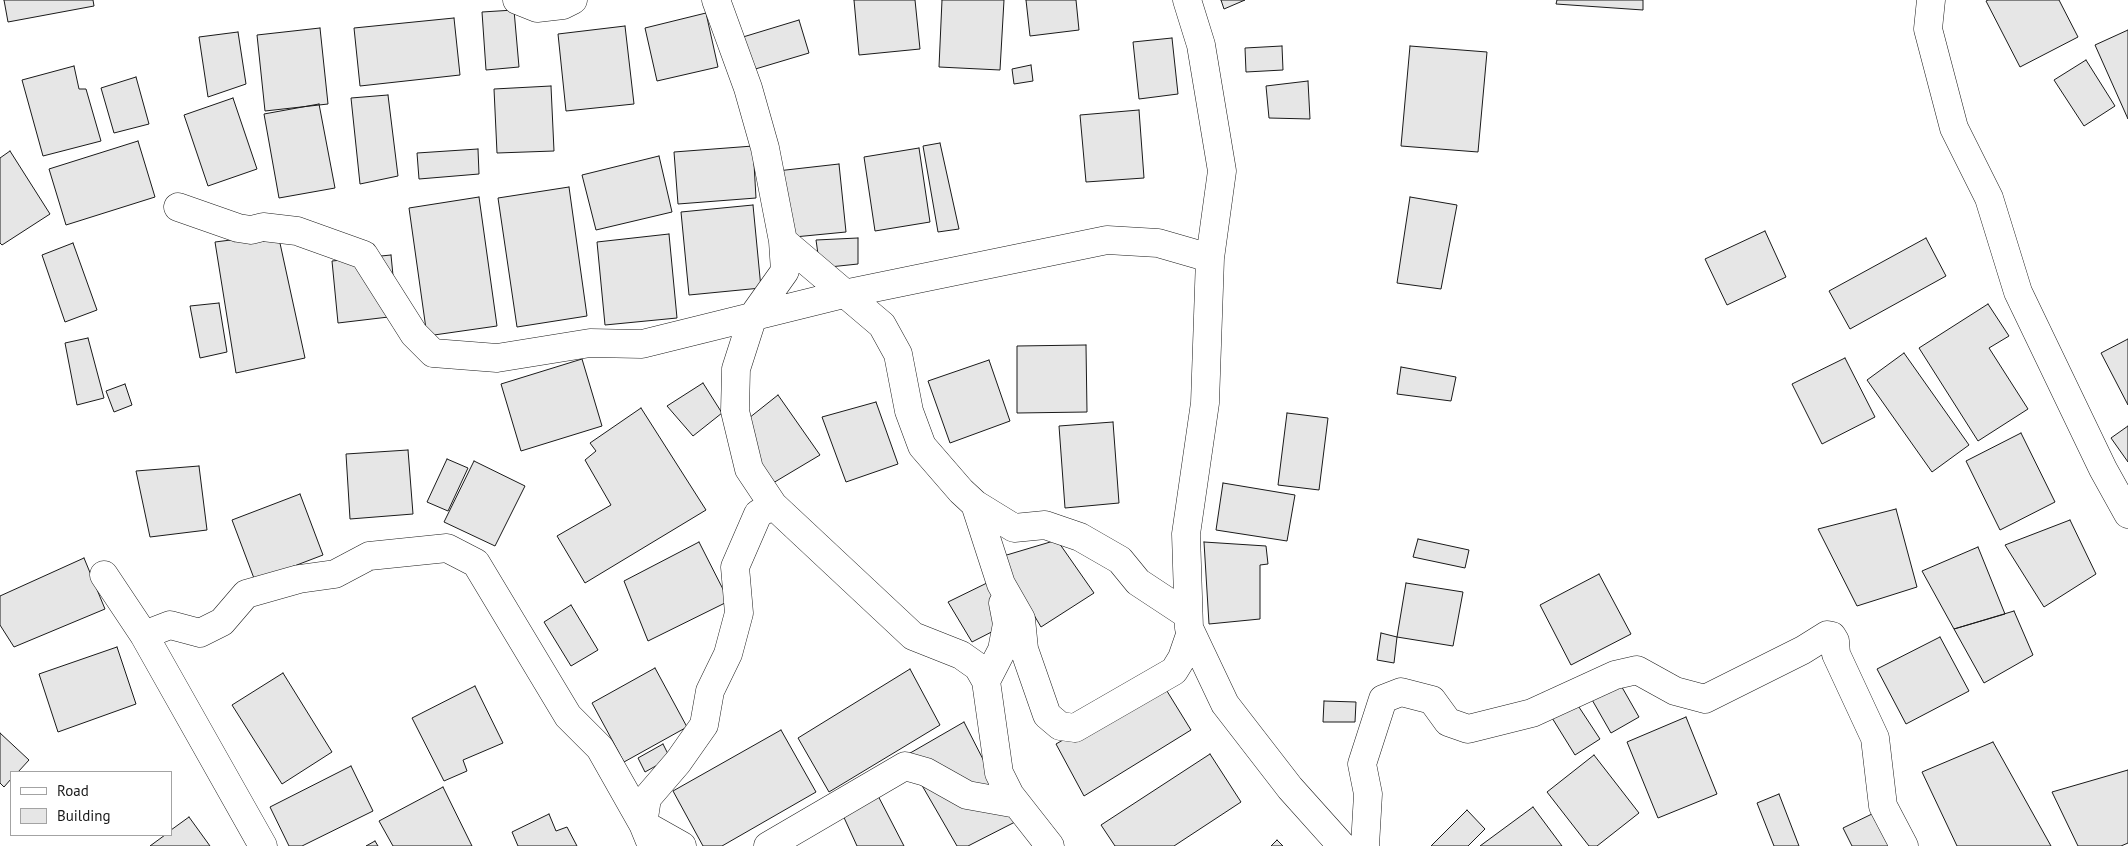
<!DOCTYPE html>
<html>
<head>
<meta charset="utf-8">
<style>
  body { margin:0 }
  #map { position:relative; width:2128px; height:846px; overflow:hidden; background:#fff; font-family:"PT Sans",sans-serif }
  canvas { display:block }
  .legend { position:absolute; left:10px; top:771px; width:162px; height:65px; box-sizing:border-box; background:#fff; border:1px solid #a3a3a3; margin:0; padding:6px 9px; list-style:none; font-size:15px; color:#1a1a1a }
  .legend li { display:flex; align-items:center; gap:10px; height:25px }
  .legend b { width:25px; border:1px solid #a3a3a3 }
</style>
</head>
<body>
<div id="map">
<canvas width="2128" height="846"></canvas>
<ul class="legend">
<li><b style="height:6px;background:#fff"></b>Road</li>
<li><b style="height:14px;background:#e6e6e6"></b>Building</li>
</ul>
</div>
<script>
const context = document.querySelector('canvas').getContext('2d');
context.lineJoin = 'round';
function fill(path, color) { context.fillStyle = color; context.fill(path, 'evenodd'); }
const toPath = rows => new Path2D(rows.map(r => 'M' + r).join(''));
function stroke(path, color, width, dash) { context.strokeStyle = color; context.lineWidth = width; context.lineCap = dash ? 'butt' : 'round'; context.setLineDash(dash || []); context.stroke(path); }
const building = toPath([
  [4,0,93,0,94,6,8,22,4,0],
  [854,0,915,0,920,49,859,55,854,0],
  [942,0,1004,0,1000,70,939,67,942,0],
  [1026,0,1076,0,1079,30,1030,36,1026,0],
  [1221,0,1245,0,1224,9,1221,0],
  [1557,0,1643,0,1643,10,1556,4,1557,0],
  [1988,0,2059,0,2078,37,2020,67,1986,1,1988,0],
  [514,10,519,67,486,70,482,12,514,10],
  [706,13,718,67,657,81,645,28,706,13],
  [454,18,460,75,360,86,354,28,454,18],
  [799,20,809,53,752,70,743,37,799,20],
  [625,26,634,104,566,111,558,34,625,26],
  [320,28,328,104,265,111,257,35,320,28],
  [2128,30,2128,119,2095,45,2128,30],
  [238,32,246,84,208,97,199,37,238,32],
  [1172,38,1178,94,1139,99,1133,42,1172,38],
  [1282,46,1283,70,1246,72,1245,48,1282,46],
  [1410,46,1487,52,1478,152,1401,146,1410,46],
  [2086,60,2115,106,2084,126,2054,80,2086,60],
  [1031,65,1033,81,1014,84,1012,69,1031,65],
  [74,66,79,89,86,89,101,141,43,156,22,80,74,66],
  [136,77,149,124,114,133,101,88,136,77],
  [1308,81,1310,119,1269,118,1266,86,1308,81],
  [551,86,554,151,497,153,494,89,551,86],
  [388,95,398,176,360,184,351,98,388,95],
  [233,98,257,169,208,186,184,115,233,98],
  [319,104,335,188,279,198,264,114,319,104],
  [1139,110,1144,178,1086,182,1080,115,1139,110],
  [138,141,155,197,66,225,49,169,138,141],
  [940,143,959,229,938,232,923,146,940,143],
  [753,146,756,198,678,204,674,152,753,146],
  [919,148,930,222,875,231,864,157,919,148],
  [478,149,479,174,419,179,417,153,478,149],
  [10,151,50,214,2,245,0,243,0,158,10,151],
  [659,156,672,212,596,230,582,175,659,156],
  [839,164,846,232,784,238,777,171,839,164],
  [569,187,587,316,517,327,498,198,569,187],
  [479,197,497,326,427,336,409,208,479,197],
  [1410,197,1457,205,1441,289,1397,283,1410,197],
  [753,205,761,288,689,295,681,212,753,205],
  [1765,231,1786,277,1727,305,1705,259,1765,231],
  [278,234,305,358,236,373,215,242,278,234],
  [669,234,677,318,605,325,597,242,669,234],
  [858,238,858,264,820,268,816,240,858,238],
  [1926,238,1946,276,1850,329,1829,291,1926,238],
  [73,243,97,310,65,322,42,255,73,243],
  [391,255,397,316,338,323,332,261,391,255],
  [219,303,227,352,200,358,190,306,219,303],
  [1988,304,2009,336,1989,348,2028,409,1978,441,1919,348,1988,304],
  [88,338,104,398,77,405,65,343,88,338],
  [2128,339,2128,405,2101,353,2128,339],
  [1086,345,1087,412,1017,413,1017,346,1086,345],
  [1904,353,1969,445,1932,472,1867,380,1904,353],
  [1845,358,1875,417,1822,444,1792,384,1845,358],
  [582,359,602,426,521,451,501,384,582,359],
  [989,360,1010,421,950,443,928,381,989,360],
  [1401,367,1456,377,1451,401,1397,394,1401,367],
  [703,383,722,413,693,436,667,406,703,383],
  [125,384,132,405,114,412,106,391,125,384],
  [778,395,820,455,768,486,744,422,778,395],
  [876,402,898,464,846,482,822,417,876,402],
  [641,408,706,510,585,583,557,536,611,505,585,460,596,451,590,443,641,408],
  [1287,413,1328,418,1319,490,1278,485,1287,413],
  [1113,422,1119,503,1065,508,1059,426,1113,422],
  [2128,426,2128,462,2111,438,2128,426],
  [2021,433,2055,502,2000,530,1966,461,2021,433],
  [408,450,413,514,350,519,346,454,408,450],
  [447,459,468,468,448,511,427,502,447,459],
  [474,461,525,486,495,546,444,522,474,461],
  [199,466,207,530,150,537,136,471,199,466],
  [1223,483,1295,495,1287,541,1216,530,1223,483],
  [300,494,323,555,255,581,232,520,300,494],
  [1896,509,1917,587,1857,606,1818,529,1896,509],
  [2070,520,2096,574,2044,607,2005,545,2070,520],
  [1418,539,1469,550,1465,568,1413,557,1418,539],
  [1057,540,1094,593,1041,627,1000,557,1057,540],
  [699,542,729,601,648,641,624,581,699,542],
  [1204,542,1266,546,1268,564,1260,565,1260,619,1209,624,1204,542],
  [1978,547,2005,614,1954,629,1922,571,1978,547],
  [84,558,105,609,14,647,0,625,0,596,84,558],
  [1599,574,1631,634,1571,665,1540,605,1599,574],
  [989,582,1013,621,972,642,948,602,989,582],
  [1406,583,1463,592,1453,646,1397,637,1406,583],
  [571,605,598,650,571,666,544,622,571,605],
  [2014,611,2033,655,1984,683,1954,629,2014,611],
  [1381,633,1397,637,1394,663,1377,660,1381,633],
  [1940,637,1969,691,1906,724,1877,669,1940,637],
  [117,647,136,704,58,732,39,674,117,647],
  [655,668,687,727,624,762,592,703,655,668],
  [910,669,940,725,829,792,798,738,910,669],
  [283,673,332,752,282,784,232,705,283,673],
  [1615,675,1639,717,1611,733,1587,691,1615,675],
  [1162,683,1191,730,1084,796,1056,744,1162,683],
  [475,686,503,743,463,760,467,771,444,781,412,718,475,686],
  [1573,698,1600,739,1575,755,1549,713,1573,698],
  [1324,701,1356,702,1355,722,1323,722,1324,701],
  [1686,717,1717,794,1658,818,1627,742,1686,717],
  [964,722,1015,822,968,846,957,846,905,756,964,722],
  [781,730,816,792,722,846,703,846,673,791,781,730],
  [0,733,29,760,18,772,11,772,11,779,4,787,0,783,0,733],
  [1993,742,2051,846,1957,846,1922,772,1993,742],
  [663,744,670,758,645,772,638,758,663,744],
  [1210,754,1241,802,1174,846,1115,846,1101,825,1210,754],
  [1594,755,1639,813,1597,846,1589,846,1547,792,1594,755],
  [351,766,373,811,302,846,289,846,270,807,351,766],
  [2128,770,2128,843,2121,846,2078,846,2052,792,2128,770],
  [443,787,472,846,393,846,379,821,443,787],
  [875,790,904,846,857,846,841,811,875,790],
  [1779,794,1799,846,1774,846,1757,803,1779,794],
  [1533,807,1562,846,1480,846,1533,807],
  [1467,810,1485,829,1468,846,1431,846,1467,810],
  [1874,813,1891,846,1852,846,1843,828,1874,813],
  [549,814,556,831,567,827,577,846,518,846,512,832,549,814],
  [189,817,210,846,150,846,165,835,171,835,171,830,189,817],
  [1277,840,1283,846,1271,846,1277,840],
  [375,841,378,846,366,846,375,841]
]);
fill(building, '#e6e6e6');
stroke(building, '#1a1a1a', 1);
const street = toPath([
  [517,0,537,8,563,5,573,0],
  [716,0,748,88,765,148,783,241,785,271,753,316,736,369,735,411,749,469,773,505,913,636,961,655,978,667,986,681,999,773,1010,795,1050,846],
  [1187,0,1201,45,1222,171,1210,258,1205,403,1186,534,1189,628,1225,704,1290,788,1342,846],
  [1931,0,1928,29,1954,128,1989,198,2018,292,2103,469,2128,514],
  [178,207,238,228,251,230,263,227,297,231,364,255,414,334,433,353,497,358,590,343,642,344,844,294,1107,240,1158,243,1210,258],
  [783,241,882,325,898,354,909,411,922,446,961,491,975,504,1014,528,1045,525,1080,537,1120,560,1138,582,1188,615],
  [975,504,1001,584,1021,619,1024,649,1047,715,1060,726,1075,728,1174,671,1182,658,1191,632],
  [104,575,144,635,263,846],
  [144,635,170,625,200,633,222,622,246,594,299,579,335,574,369,556,447,548,476,563,568,716,600,748,643,824,652,846],
  [986,681,1002,650,1007,624,1003,603],
  [682,846,643,824,647,798,678,762,704,725,710,691,728,654,739,613,735,567,758,514,773,505],
  [768,846,905,766,926,772,967,795,1017,804],
  [1365,846,1368,794,1362,764,1383,699,1401,692,1432,700,1448,722,1468,729,1532,713,1615,675,1637,670,1675,691,1705,699,1803,650,1827,635,1832,636,1835,641,1836,654,1875,738,1883,806,1904,846]
]);
stroke(street, '#1a1a1a', 29);
stroke(street, '#fff', 28);
</script>
</body>
</html>
